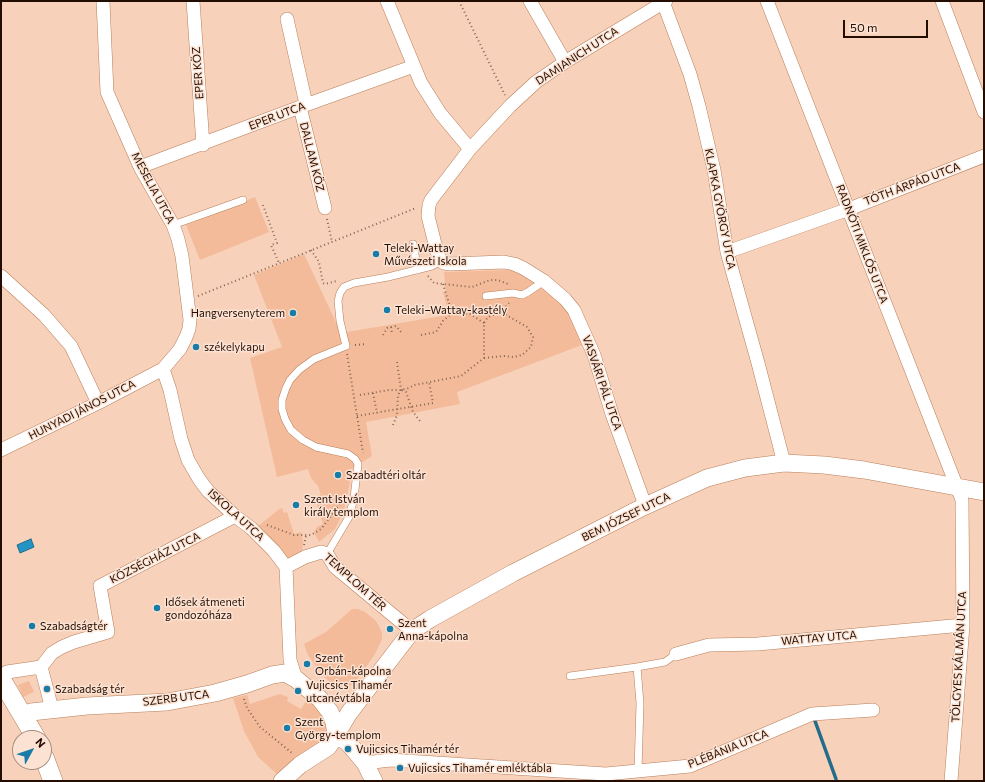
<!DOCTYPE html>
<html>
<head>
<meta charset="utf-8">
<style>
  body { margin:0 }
  #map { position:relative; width:985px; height:782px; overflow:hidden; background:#f8d1ba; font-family:Commissioner,sans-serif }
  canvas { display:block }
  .frame { position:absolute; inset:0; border:2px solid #230d01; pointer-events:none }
  .north { position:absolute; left:12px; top:730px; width:40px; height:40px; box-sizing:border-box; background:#fce2d2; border:1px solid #a58d7e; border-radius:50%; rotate:50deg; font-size:11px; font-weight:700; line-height:16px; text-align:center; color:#230d01 }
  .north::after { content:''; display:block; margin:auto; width:14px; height:18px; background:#177ca7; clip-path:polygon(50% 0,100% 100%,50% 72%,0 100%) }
  .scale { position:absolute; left:843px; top:20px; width:85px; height:18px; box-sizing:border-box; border:2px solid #230d01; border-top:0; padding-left:5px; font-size:12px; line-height:14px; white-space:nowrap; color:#230d01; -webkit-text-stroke:3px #fce2d2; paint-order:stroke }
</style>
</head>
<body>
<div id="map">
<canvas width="985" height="782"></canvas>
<div class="frame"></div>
<div class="north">N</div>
<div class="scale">50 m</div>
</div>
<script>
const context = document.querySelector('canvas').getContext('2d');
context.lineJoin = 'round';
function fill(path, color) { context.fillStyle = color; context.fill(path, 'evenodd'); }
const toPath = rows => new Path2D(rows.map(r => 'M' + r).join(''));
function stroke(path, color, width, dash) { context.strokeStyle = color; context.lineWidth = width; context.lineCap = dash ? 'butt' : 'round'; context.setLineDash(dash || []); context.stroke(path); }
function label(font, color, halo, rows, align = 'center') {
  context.font = font + ' Commissioner,sans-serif'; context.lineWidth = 3; context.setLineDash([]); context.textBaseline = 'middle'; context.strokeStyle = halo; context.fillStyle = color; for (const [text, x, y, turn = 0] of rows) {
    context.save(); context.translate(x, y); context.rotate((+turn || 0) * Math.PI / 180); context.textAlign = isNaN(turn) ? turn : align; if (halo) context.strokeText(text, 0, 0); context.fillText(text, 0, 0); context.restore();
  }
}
fill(toPath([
  [255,197,269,232,200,260,186,225],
  [304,254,341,333,448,315,447,307,443,292,446,292,444,272,511,270,534,278,559,300,569,313,582,345,457,392,460,404,366,422,372,456,345,473,350,477,350,482,344,511,335,529,319,542,314,532,317,527,323,524,316,502,319,501,317,496,321,495,318,486,311,478,308,469,277,477,250,358,282,347,254,275],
  [282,508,284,513,287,512,294,534,301,532,303,542,302,554,289,558,285,557,257,527,278,510],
  [352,609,358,609,365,612,375,620,379,626,382,633,382,639,375,654,357,680,349,686,341,686,332,683,324,677,308,655,304,644,326,632],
  [29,681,34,692,23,697,18,685],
  [280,694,288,697,287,701,301,709,308,698,326,719,328,738,277,774,258,757,244,731,233,698,247,695,250,704]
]), '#f3bb99');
const water = toPath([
  [31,539,34,547,20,553,17,545,31,539]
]);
fill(water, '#2394c5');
stroke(water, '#236c8a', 1);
stroke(toPath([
  [815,721,836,779]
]), '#236c8a', 3.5);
const service = toPath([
  [173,225,243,200],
  [413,244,418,270],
  [486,296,513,293,522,295,528,292,544,281],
  [327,554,349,517,354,498,358,464,355,459,348,454,316,447,303,440,291,430,285,419,282,409,282,400,286,388,290,380,299,370,314,359,346,346,340,321,338,301,340,293,344,287,354,283,388,277,432,266,441,261],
  [570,676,637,667],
  [638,771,640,703,637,667,665,662,676,654]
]);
const minor = toPath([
  [193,1,203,145],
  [387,1,421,83,440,113,470,149],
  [530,1,565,62],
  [767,1,962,500,963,625,951,781],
  [942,1,984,112],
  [663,2,690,74,699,106,714,170,727,252,758,363,784,463],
  [287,19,306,104],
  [300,107,325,208],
  [140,167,300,107,414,66],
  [727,252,849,209,984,156],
  [1,276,44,315,71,346,98,403],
  [163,369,170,390,181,439,188,460,199,479,208,491,235,516,251,528,274,551,286,567,290,660,296,679],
  [1,450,98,403,163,369,180,349,186,337,189,329,190,320,182,256,178,239,173,225,140,167,107,92,103,1],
  [645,505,612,414,594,355,574,310,565,299,544,281,523,268,514,264,504,262,450,264,444,263,441,261,437,252,428,216,429,205,431,200,470,149,510,106,536,82,565,62,666,1],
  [286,567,305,557,321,552,327,554,335,567,412,631],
  [676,654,709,645,758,644,963,625],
  [41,667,52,653,62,647,74,642,108,632,100,586,235,516],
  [1,677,7,672,41,667,52,709],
  [365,763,390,760,606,774,690,766,812,714,873,710]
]);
const tertiary = toPath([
  [23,716,31,712,87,706,167,702,215,693,247,684,272,675,285,673,296,679,320,699,330,712,334,722,336,735],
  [336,735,347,742,356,752,365,763,374,781],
  [282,781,300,765,328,747,333,740,349,713,398,649,412,631,430,619,513,573,643,507,707,478,745,468,784,463,824,465,864,470,984,492]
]);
const secondary = toPath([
  [1,679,36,738],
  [44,757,53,781]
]);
stroke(service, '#b97e58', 8);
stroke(minor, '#b97e58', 14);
stroke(tertiary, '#b97e58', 18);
stroke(secondary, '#b97e58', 20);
stroke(toPath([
  [459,1,505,95],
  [263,205,277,243,271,245,279,263],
  [327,219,332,242],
  [311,250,319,262,323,283,325,284,337,281],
  [428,276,434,283,443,284,472,287,490,280,498,280,508,284],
  [443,284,452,313,470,314,484,323],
  [198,296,416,208],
  [391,327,392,334],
  [383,335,387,328,396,326,401,332],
  [421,335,436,332,443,321,452,313],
  [355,345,366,344],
  [347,354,363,453],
  [484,358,504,356,514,357,522,355,531,347,533,337,527,327,501,312],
  [402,390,406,392,413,412,420,421],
  [373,393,377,413],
  [360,395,389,390,401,390,409,388,414,385,461,376,484,358,484,323,488,317,501,312,509,303],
  [357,416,433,403,429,382],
  [393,425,397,415,398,395,401,390,397,362],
  [267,525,294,535,311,535,321,529,325,524,345,496],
  [304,545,306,536],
  [244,699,247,708,260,727,292,753]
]), '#846655', 2, [1, 3]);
stroke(service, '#fff', 7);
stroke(minor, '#fff', 13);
stroke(tertiary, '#fff', 17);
stroke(secondary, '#fff', 19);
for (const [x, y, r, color] of [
  [376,254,4,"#177ca7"],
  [387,310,4,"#177ca7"],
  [293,313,4,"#177ca7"],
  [196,347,4,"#177ca7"],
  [338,475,4,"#177ca7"],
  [296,505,4,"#177ca7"],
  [157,608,4,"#177ca7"],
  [32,626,4,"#177ca7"],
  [390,629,4,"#177ca7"],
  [307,664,4,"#177ca7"],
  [47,689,4,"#177ca7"],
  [298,691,4,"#177ca7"],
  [287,728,4,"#177ca7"],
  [348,749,4,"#177ca7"],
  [400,768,4,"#177ca7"]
]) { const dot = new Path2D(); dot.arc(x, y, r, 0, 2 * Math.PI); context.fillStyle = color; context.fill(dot); stroke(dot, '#fce2d2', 1.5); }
label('11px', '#230d01', '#fce2d2', [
  ["DAMJANICH UTCA",577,56,-33],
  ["EPER KÖZ",198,73,-94],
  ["EPER UTCA",277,116,-21],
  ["DALLAM KÖZ",312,157,76],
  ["TÓTH ÁRPÁD UTCA",912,184,-21],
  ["MESELIA UTCA",153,188,62],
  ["KLAPKA GYÖRGY UTCA",720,209,79],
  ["RADNÓTI MIKLÓS UTCA",862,244,69],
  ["VASVÁRI PÁL UTCA",602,383,71],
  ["HUNYADI JÁNOS UTCA",82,410,-27],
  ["ISKOLA UTCA",236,515,42],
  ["BEM JÓZSEF UTCA",626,517,-26],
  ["KÖZSÉGHÁZ UTCA",155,558,-27],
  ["TEMPLOM TÉR",355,582,42],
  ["WATTAY UTCA",819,638,-5],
  ["TÖLGYES KÁLMÁN UTCA",959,657,-87],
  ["SZERB UTCA",176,698,-7],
  ["PLÉBÁNIA UTCA",728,749,-22]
]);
label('11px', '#230d01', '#fce2d2', [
  ["Teleki-Wattay",384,248],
  ["Művészeti Iskola",384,261],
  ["Teleki–Wattay-kastély",395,310],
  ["Hangversenyterem",285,313,"right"],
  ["székelykapu",204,347],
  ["Szabadtéri oltár",346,475],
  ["Szent István",304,499],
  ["király templom",304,512],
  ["Idősek átmeneti",165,602],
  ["gondozóháza",165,615],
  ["Szent",398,623],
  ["Anna-kápolna",398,636],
  ["Szabadságtér",40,626],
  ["Szent",315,658],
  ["Orbán-kápolna",315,671],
  ["Vujicsics Tihamér",306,685],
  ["utcanévtábla",306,698],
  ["Szabadság tér",55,689],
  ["Szent",295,722],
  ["György-templom",295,735],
  ["Vujicsics Tihamér tér",356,749],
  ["Vujicsics Tihamér emléktábla",408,768]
], 'left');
</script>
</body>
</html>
